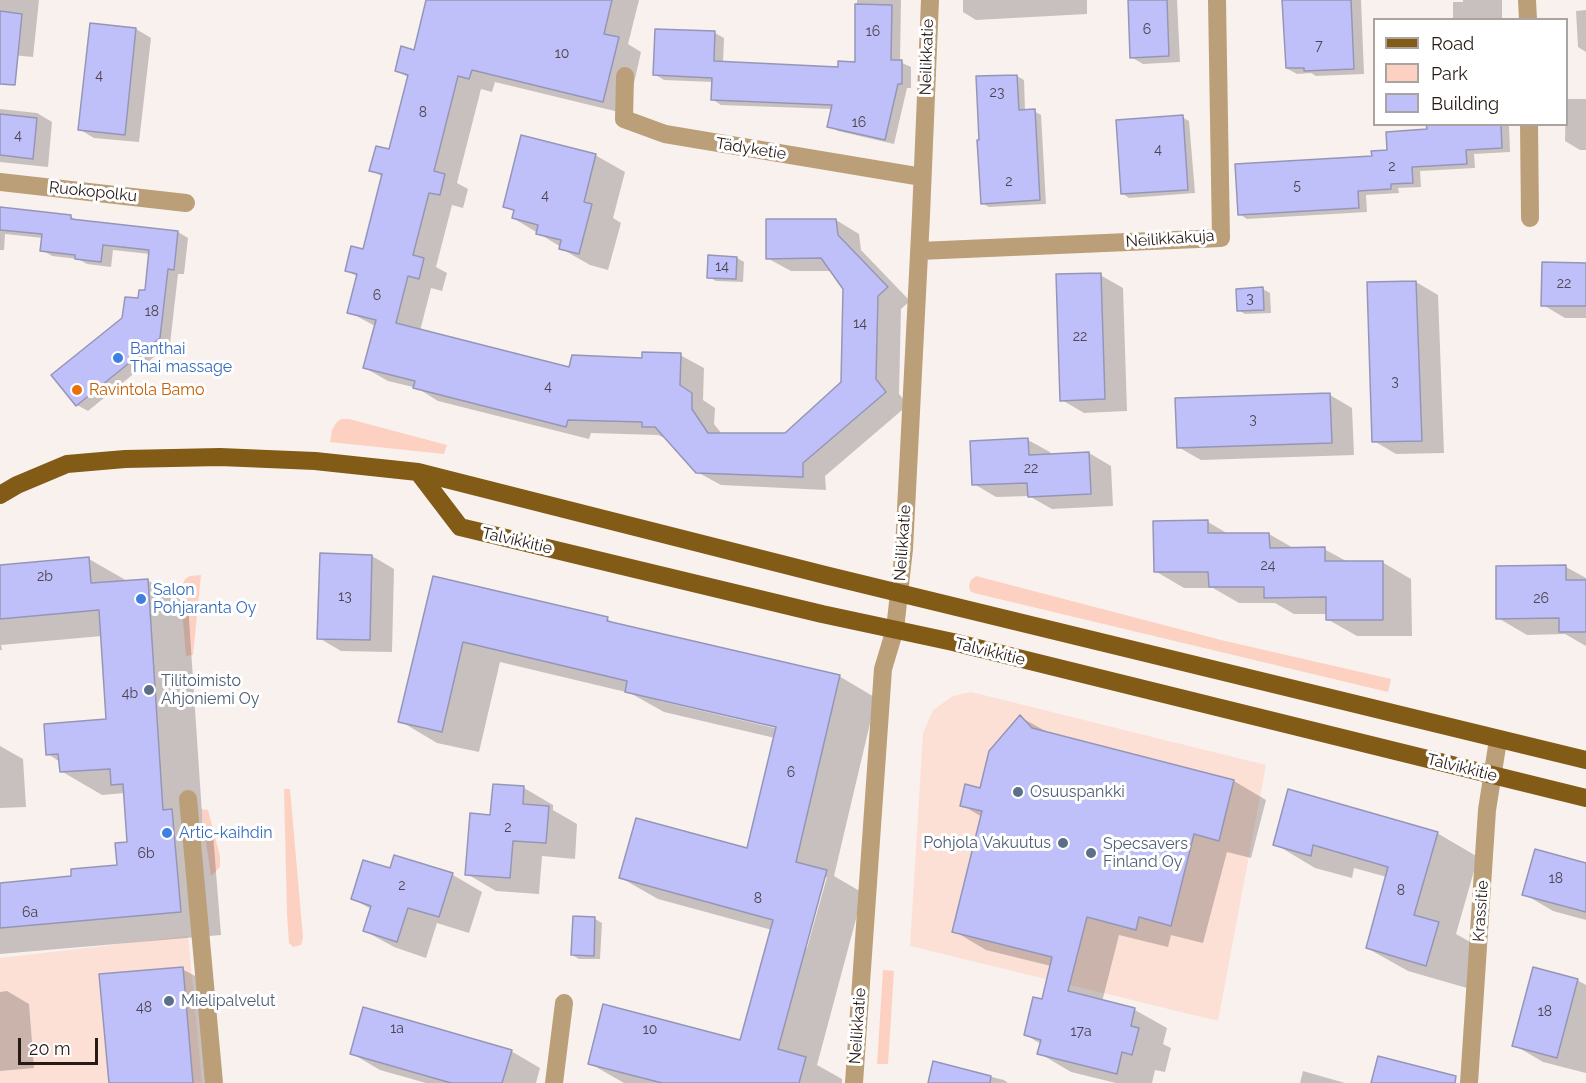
<!DOCTYPE html>
<html>
<head>
<meta charset="utf-8">
<style>
  body { margin:0 }
  #map { position:relative; width:1586px; height:1083px; overflow:hidden; background:#f9f1ee; font-family:Raleway,sans-serif }
  canvas { display:block }
  .legend { position:absolute; left:1373px; top:18px; width:195px; height:108px; box-sizing:border-box; background:#fff; border:2px solid #a9a3a1; margin:0; padding:8px 10px; list-style:none; font-size:18px; color:#271914 }
  .legend li { display:flex; align-items:center; gap:12px; height:30px }
  .legend b { width:30px; border:2px solid #a9a3a1 }
  .scale { position:absolute; left:18px; top:1038px; width:80px; height:27px; box-sizing:border-box; border:3px solid #271914; border-top:0; padding-left:8px; font-size:18px; line-height:21px; white-space:nowrap; color:#271914; -webkit-text-stroke:4px #fff; paint-order:stroke }
</style>
</head>
<body>
<div id="map">
<canvas width="1586" height="1083"></canvas>
<ul class="legend">
<li><b style="height:8px;background:#825b17"></b>Road</li>
<li><b style="height:16px;background:#fcd1c1"></b>Park</li>
<li><b style="height:16px;background:#bfc0f9"></b>Building</li>
</ul>
<div class="scale">20 m</div>
</div>
<script>
const context = document.querySelector('canvas').getContext('2d');
context.lineJoin = 'round';
function fill(path, color) { context.fillStyle = color; context.fill(path, 'evenodd'); }
const toPath = rows => new Path2D(rows.map(r => 'M' + r).join(''));
function stroke(path, color, width, dash) { context.strokeStyle = color; context.lineWidth = width; context.lineCap = dash ? 'butt' : 'round'; context.setLineDash(dash || []); context.stroke(path); }
function label(font, color, halo, rows, align = 'center') {
  context.font = font + ' Raleway,sans-serif'; context.lineWidth = 6; context.setLineDash([]); context.textBaseline = 'middle'; context.strokeStyle = halo; context.fillStyle = color; for (const [text, x, y, turn = 0] of rows) {
    context.save(); context.translate(x, y); context.rotate((+turn || 0) * Math.PI / 180); context.textAlign = isNaN(turn) ? turn : align; if (halo) context.strokeText(text, 0, 0); context.fillText(text, 0, 0); context.restore();
  }
}
fill(toPath([
  [971,692,1266,765,1218,1021,910,946,923,733,933,710,953,696],
  [188,936,202,1083,0,1083,0,958]
]), '#fce0d5');
fill(toPath([
  [341,419,349,419,447,445,444,454,330,442,332,430,337,422],
  [201,575,193,655,186,656,182,609,183,584,185,579,190,576],
  [976,576,1221,640,1391,679,1388,692,974,593,970,591,969,585,971,580],
  [284,789,290,789,303,938,301,945,293,947,289,943,287,914],
  [201,809,208,810,220,856,220,867,211,876],
  [883,970,894,971,888,1064,877,1064]
]), '#fcd1c1');
fill(toPath([
  [0,0,39,0,33,57,0,54],
  [428,0,639,0,628,44,641,52,627,114,495,82,492,92,481,89,457,183,468,189,463,208,452,205,436,267,447,273,442,291,431,288,420,331,570,369,680,355,704,368,703,400,715,408,714,424,722,434,785,435,842,382,844,288,832,271,791,271,767,258,836,220,859,234,861,250,910,301,901,309,899,394,908,405,825,476,826,490,721,485,697,472,667,439,658,435,591,433,589,439,438,401,417,388,388,381,365,368,375,326,349,312,358,277,346,270,364,251,383,177,371,170,390,151,408,77,397,71,415,51],
  [857,0,901,0,900,62,911,67,911,88,907,88,894,144,838,131,829,126,832,109,721,105,712,99,713,82,664,80,654,74,715,33,724,38,723,63,840,68,856,63],
  [963,0,1087,0,1087,14,976,20,963,12],
  [1129,0,1177,0,1180,62,1143,64,1131,57],
  [1283,0,1361,0,1364,74,1316,76,1311,73,1297,74,1286,68],
  [1463,0,1502,0,1502,20,1453,20,1453,2,1463,2],
  [1586,10,1586,52,1578,47,1576,11],
  [91,25,136,29,151,38,139,142,94,138,79,129],
  [1017,76,1024,80,1025,111,1034,111,1041,115,1046,204,989,207,982,203],
  [1566,99,1586,99,1586,150,1580,150,1565,141],
  [0,109,37,113,52,122,48,167,0,162],
  [1182,117,1189,121,1195,193,1129,198,1122,193],
  [1428,124,1509,124,1510,152,1474,154,1475,168,1420,171,1421,187,1398,188,1399,193,1366,195,1367,212,1247,219,1239,214,1389,151,1428,131],
  [595,155,625,172,613,218,621,223,608,270,590,265,560,248,561,247,513,218,515,212,505,206],
  [0,209,71,217,80,222,178,232,188,238,184,274,178,274,170,344,88,411,77,405,53,376,123,319,147,292,150,254,113,250,111,267,87,264,78,259,52,256,42,250,43,238,5,234,4,250,0,250],
  [710,257,737,258,744,262,743,282,716,281,709,277],
  [1586,264,1586,318,1565,318,1543,305],
  [1100,275,1123,288,1127,411,1084,413,1062,400],
  [1416,282,1438,295,1444,453,1396,454,1374,441],
  [1263,289,1270,293,1271,313,1245,314,1238,310],
  [1330,395,1352,408,1354,455,1201,460,1178,447],
  [1028,440,1050,452,1050,455,1089,453,1111,466,1113,506,1052,509,1029,496,996,497,974,484],
  [1208,522,1230,535,1269,534,1295,549,1324,549,1348,562,1382,562,1411,579,1412,636,1357,636,1327,619,1327,614,1294,614,1275,603,1239,603,1213,588,1184,588,1155,571],
  [372,556,394,569,392,652,341,651,319,638],
  [89,559,129,582,147,580,188,604,203,829,213,834,221,935,0,954,0,884,73,878,118,867,129,843,125,793,102,795,61,771,60,762,48,754,107,721,102,636,1,645,2,650,0,650,0,567],
  [1566,567,1586,578,1586,646,1565,634,1527,635,1498,618],
  [434,578,607,619,618,625,839,676,876,698,834,876,863,893,817,1065,842,1079,842,1083,624,1083,589,1063,741,1041,772,930,658,899,621,878,749,850,775,738,664,712,630,693,500,662,479,752,437,743,400,721],
  [656,697,784,727,783,730,660,701],
  [824,877,827,877,807,948,805,947],
  [1020,717,1051,734,1234,781,1266,800,1251,858,1227,852,1203,943,1171,935,1168,947,1119,935,1102,1002,1135,1010,1167,1028,1163,1044,1171,1048,1165,1072,1155,1070,1152,1083,1116,1083,1071,1072,1039,1053,1041,1044,1026,1035,1043,1001,1051,966,986,950,954,931,982,817,962,805,981,789],
  [0,746,23,759,26,807,0,808],
  [494,785,524,788,553,805,553,810,577,824,575,859,542,856,539,894,496,891,467,874,491,816],
  [1437,833,1478,857,1456,934,1479,947,1467,988,1408,971,1367,948,1387,877,1354,868,1352,878,1315,868,1275,844],
  [395,857,453,875,482,892,469,933,437,923,426,958,394,947,365,931,371,909,353,899,391,870],
  [1586,864,1586,920,1553,911,1524,894],
  [595,919,602,923,600,959,579,959,572,955],
  [182,969,199,978,209,1083,110,1083],
  [1577,980,1586,985,1586,1073,1543,1062,1514,1045],
  [7,991,29,1004,34,1068,0,1071,0,992],
  [511,1051,540,1068,536,1083,426,1083,380,1070,351,1053],
  [935,1063,1004,1080,1008,1083,929,1083],
  [1303,1071,1345,1083,1300,1083]
]), '#0003');
const building = toPath([
  [426,0,612,0,604,34,619,37,603,102,472,70,469,79,458,76,434,171,445,174,440,195,429,193,413,255,424,258,419,279,408,276,396,323,569,367,572,355,642,358,642,352,681,353,680,385,692,393,692,409,708,433,785,433,841,382,843,289,821,258,766,259,766,219,836,219,838,235,888,287,878,296,876,379,886,392,803,463,803,477,696,473,655,427,642,427,642,422,568,420,566,427,413,388,415,381,363,368,376,320,347,313,357,274,345,271,351,246,363,249,382,174,369,171,376,146,389,149,408,75,395,71,401,46,414,50,426,0],
  [1128,0,1167,0,1169,56,1130,58,1128,0],
  [1282,0,1351,0,1354,69,1304,71,1304,68,1286,68,1282,0],
  [855,4,892,5,891,60,902,60,902,84,898,84,885,140,827,127,832,105,711,100,712,78,653,75,655,29,715,31,714,61,838,67,838,61,855,62,855,4],
  [0,11,22,14,15,85,0,84,0,11],
  [90,23,136,28,125,135,78,130,90,23],
  [1017,75,1019,110,1035,109,1040,200,981,204,977,140,979,140,976,76,1017,75],
  [0,114,37,118,33,159,0,155,0,114],
  [1183,115,1188,190,1121,194,1116,120,1183,115],
  [1426,124,1501,124,1502,148,1466,150,1467,164,1412,167,1413,183,1391,184,1391,189,1358,191,1359,208,1238,215,1235,164,1372,156,1371,151,1387,150,1386,132,1427,129,1426,124],
  [521,135,596,154,584,202,592,204,579,254,559,249,561,240,536,234,538,225,512,218,514,210,503,207,521,135],
  [0,207,71,215,71,219,178,231,174,270,168,269,160,338,76,406,51,375,122,318,125,297,138,298,139,290,145,290,149,250,103,245,101,262,75,259,75,255,40,251,42,234,0,230,0,207],
  [708,255,737,257,736,279,707,278,708,255],
  [1542,262,1586,263,1586,306,1541,306,1542,262],
  [1101,273,1105,399,1060,401,1056,274,1101,273],
  [1416,281,1422,441,1372,442,1367,282,1416,281],
  [1263,287,1264,310,1237,311,1236,289,1263,287],
  [1330,393,1332,443,1177,448,1175,398,1330,393],
  [1028,438,1029,455,1089,452,1091,494,1028,497,1027,483,972,485,970,441,1028,438],
  [1208,520,1208,533,1269,533,1270,548,1325,547,1325,561,1383,561,1383,620,1326,620,1326,597,1264,598,1264,587,1209,587,1208,572,1154,572,1153,521,1208,520],
  [320,553,372,555,370,640,317,639,320,553],
  [89,557,91,583,148,579,163,810,172,809,181,912,0,928,0,883,71,876,71,869,117,865,115,843,127,842,123,784,111,785,110,769,60,772,58,754,46,755,44,724,106,719,99,610,0,619,0,565,89,557],
  [1566,565,1566,580,1586,580,1586,632,1559,632,1559,618,1496,619,1496,566,1566,565],
  [433,576,608,617,607,621,840,675,796,862,827,870,778,1049,806,1057,799,1083,662,1083,588,1064,603,1004,740,1040,773,920,619,878,636,818,747,848,776,727,625,692,627,681,463,642,442,732,398,722,433,576],
  [1020,715,1032,728,1234,780,1219,841,1194,834,1171,926,1139,917,1136,930,1087,917,1068,991,1135,1008,1131,1026,1139,1028,1132,1055,1122,1052,1117,1074,1037,1054,1041,1040,1024,1035,1033,997,1042,999,1052,957,952,932,982,811,960,806,965,784,980,788,989,751,1020,715],
  [493,784,524,786,523,804,549,806,546,843,513,841,510,878,465,875,470,813,490,815,493,784],
  [1288,789,1438,832,1414,915,1439,922,1426,966,1366,948,1388,867,1313,845,1311,856,1273,845,1288,789],
  [1535,849,1586,863,1586,912,1522,895,1535,849],
  [394,855,453,873,439,917,408,908,397,942,363,931,371,906,351,899,363,860,390,868,394,855],
  [573,916,595,917,594,956,571,955,573,916],
  [183,967,193,1083,109,1083,99,974,183,967],
  [1533,967,1578,979,1557,1058,1512,1046,1533,967],
  [363,1007,512,1050,502,1083,451,1083,350,1054,363,1007],
  [1378,1056,1456,1076,1455,1083,1371,1083,1378,1056],
  [933,1061,991,1076,990,1083,928,1083,933,1061]
]);
fill(building, '#bfc0f9');
stroke(building, '#9596b7', 1.5);
stroke(toPath([
  [1527,0,1528,20],
  [625,76,624,119,665,134,922,177],
  [1529,124,1530,218],
  [0,182,186,203],
  [919,251,1221,238,1217,0],
  [188,799,214,1083],
  [554,1083,564,1003],
  [854,1083,883,669,895,629,904,549,921,215,930,0],
  [1469,1083,1487,810,1498,740]
]), '#bb9f78', 18);
stroke(toPath([
  [418,472,460,527,822,614,953,642,1586,798],
  [0,495,17,485,67,464,125,459,220,457,315,461,418,472,825,575,1586,760]
]), '#825b17', 18);
for (const [x, y, r, color] of [
  [118,358,6,"#3f7fe0"],
  [77,390,6,"#e8710a"],
  [141,599,6,"#3f7fe0"],
  [149,690,6,"#5c6f8a"],
  [1018,792,6,"#5c6f8a"],
  [167,833,6,"#3f7fe0"],
  [1063,843,6,"#5c6f8a"],
  [1091,853,6,"#5c6f8a"],
  [169,1001,6,"#5c6f8a"]
]) { const dot = new Path2D(); dot.arc(x, y, r, 0, 2 * Math.PI); context.fillStyle = color; context.fill(dot); stroke(dot, '#fff', 2); }
label('14px', '#4d434d', null, [
  ["6",1147,30],
  ["16",873,32],
  ["7",1319,46],
  ["10",562,54],
  ["4",99,76],
  ["23",997,93],
  ["8",423,113],
  ["16",859,123],
  ["4",18,136],
  ["4",1158,150],
  ["2",1392,167],
  ["2",1009,182],
  ["5",1297,186],
  ["4",545,196],
  ["14",722,267],
  ["22",1564,284],
  ["6",377,296],
  ["3",1250,299],
  ["18",152,312],
  ["14",860,324],
  ["22",1080,337],
  ["3",1395,382],
  ["4",548,387],
  ["3",1253,420],
  ["22",1031,469],
  ["24",1268,566],
  ["2b",45,577],
  ["13",345,597],
  ["26",1541,599],
  ["4b",130,694],
  ["6",791,773],
  ["2",508,828],
  ["6b",146,854],
  ["18",1556,879],
  ["2",402,886],
  ["8",1401,891],
  ["8",758,899],
  ["6a",30,913],
  ["48",144,1008],
  ["18",1545,1012],
  ["1a",397,1029],
  ["10",650,1030],
  ["17a",1081,1032]
]);
label('16px', '#271914', '#fff', [
  ["Neilikkatie",927,57,-88],
  ["Tädyketie",751,149,9],
  ["Ruokopolku",93,192,6],
  ["Neilikkakuja",1170,239,-4],
  ["Talvikkitie",517,541,13],
  ["Neilikkatie",903,543,-86],
  ["Talvikkitie",990,652,14],
  ["Talvikkitie",1462,768,14],
  ["Krassitie",1481,911,-86],
  ["Neilikkatie",858,1026,-86]
]);
label('16px', '#366cbe', '#fff', [
  ["Banthai",130,349],
  ["Thai massage",130,367],
  ["Salon",153,590],
  ["Pohjaranta Oy",153,608],
  ["Artic-kaihdin",179,833]
], 'left');
label('16px', '#c56008', '#fff', [
  ["Ravintola Bamo",89,390]
], 'left');
label('16px', '#4e5e75', '#fff', [
  ["Tilitoimisto",161,681],
  ["Ahjoniemi Oy",161,699],
  ["Osuuspankki",1030,792],
  ["Pohjola Vakuutus",1051,843,"right"],
  ["Specsavers",1103,844],
  ["Finland Oy",1103,862],
  ["Mielipalvelut",181,1001]
], 'left');
</script>
</body>
</html>
